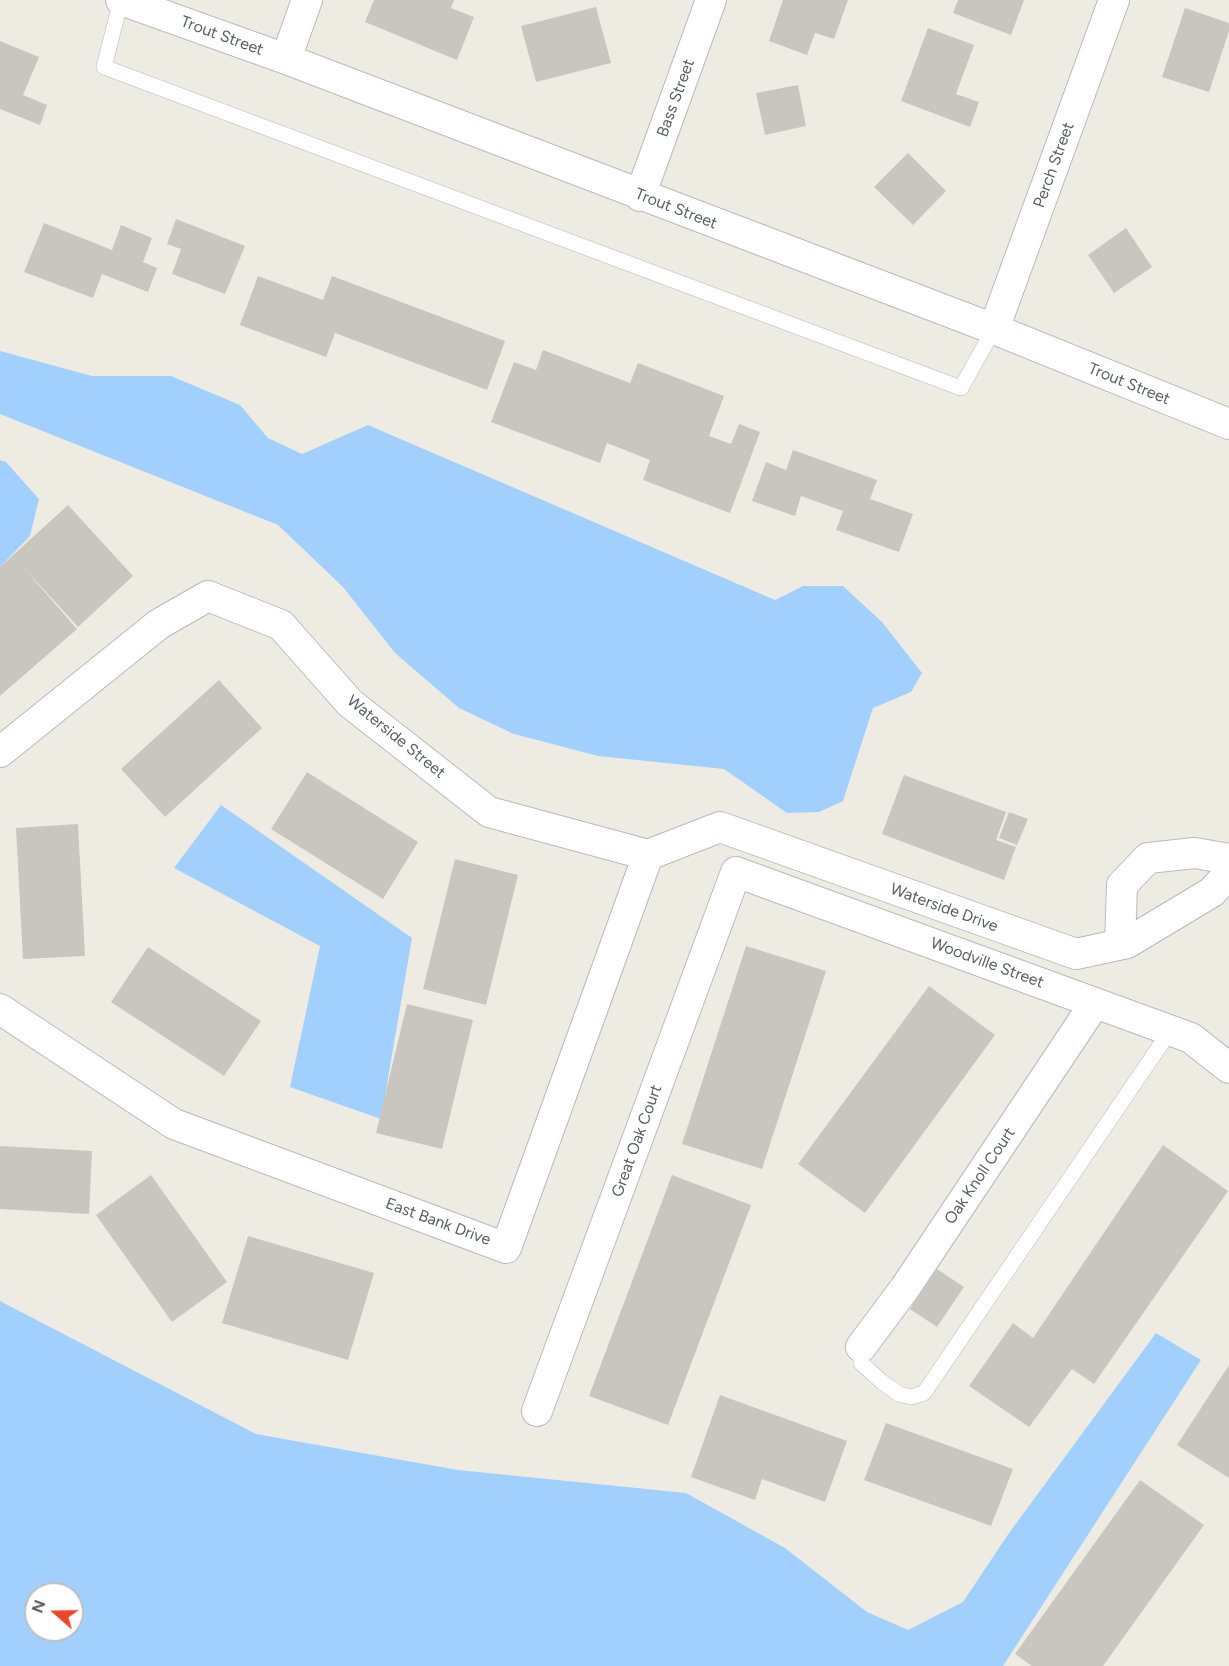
<!DOCTYPE html>
<html>
<head>
<meta charset="utf-8">
<style>
  body { margin:0 }
  #map { position:relative; width:1229px; height:1666px; overflow:hidden; background:#eeece2; font-family:Figtree,sans-serif }
  canvas { display:block }
  .north { position:absolute; left:24px; top:1582px; width:60px; height:60px; box-sizing:border-box; background:#fff; border:2px solid #bdbfc1; border-radius:50%; rotate:290deg; font-size:16px; font-weight:700; line-height:24px; text-align:center; color:#5a5e63 }
  .north::after { content:''; display:block; margin:auto; width:21px; height:27px; background:#eb462b; clip-path:polygon(50% 0,100% 100%,50% 72%,0 100%) }
</style>
</head>
<body>
<div id="map">
<canvas width="1229" height="1666"></canvas>
<div class="north">N</div>
</div>
<script>
const context = document.querySelector('canvas').getContext('2d');
context.lineJoin = 'round';
function fill(path, color) { context.fillStyle = color; context.fill(path, 'evenodd'); }
const toPath = rows => new Path2D(rows.map(r => 'M' + r).join(''));
function stroke(path, color, width, dash) { context.strokeStyle = color; context.lineWidth = width; context.lineCap = dash ? 'butt' : 'round'; context.setLineDash(dash || []); context.stroke(path); }
function label(font, color, halo, rows, align = 'center') {
  context.font = font + ' Figtree,sans-serif'; context.lineWidth = 5; context.setLineDash([]); context.textBaseline = 'middle'; context.strokeStyle = halo; context.fillStyle = color; for (const [text, x, y, turn = 0] of rows) {
    context.save(); context.translate(x, y); context.rotate((+turn || 0) * Math.PI / 180); context.textAlign = isNaN(turn) ? turn : align; if (halo) context.strokeText(text, 0, 0); context.fillText(text, 0, 0); context.restore();
  }
}
fill(toPath([
  [0,351,92,376,171,376,240,405,268,438,302,454,368,425,775,600,803,586,843,586,882,622,922,673,911,692,873,708,843,801,819,812,787,813,724,769,598,756,514,734,459,708,395,653,343,587,278,525,0,414],
  [0,460,6,462,39,499,30,536,0,567],
  [221,805,412,938,381,1119,290,1087,320,946,174,868],
  [0,1301,256,1434,458,1470,686,1493,785,1548,867,1612,908,1630,963,1602,1009,1533,1156,1333,1201,1360,1003,1666,0,1666],
  [36,1594,72,1594,72,1630,36,1630]
]), '#a1d0ff');
fill(toPath([
  [374,0,454,0,451,8,474,17,457,60,365,22],
  [783,0,848,0,834,39,815,33,807,55,769,41],
  [958,0,1024,0,1011,35,953,13],
  [596,7,611,63,536,82,521,26],
  [1185,8,1229,23,1229,31,1209,92,1162,77],
  [928,28,974,45,956,94,979,102,970,127,901,101],
  [0,41,39,57,23,95,47,105,40,125,0,109],
  [798,85,806,126,765,135,756,93],
  [908,153,946,191,913,225,874,187],
  [176,219,245,246,225,294,172,274,181,249,167,244],
  [44,223,112,250,121,225,152,238,143,262,157,268,148,292,102,274,93,298,24,272],
  [1126,228,1152,267,1114,293,1088,255],
  [258,276,323,300,332,276,505,341,487,390,335,333,326,357,240,325],
  [543,350,630,383,638,363,724,396,709,436,731,444,739,424,760,432,730,513,643,480,650,460,607,443,600,463,491,422,514,362,536,370],
  [793,450,877,480,870,499,913,514,899,552,836,530,843,511,801,496,795,516,752,501,766,462,786,470],
  [68,505,133,576,78,627,23,567,77,629,0,696,0,567],
  [219,680,262,728,165,817,121,769],
  [307,772,418,842,383,899,271,829],
  [904,775,1006,812,996,840,1016,847,1004,880,882,834],
  [1009,812,1028,819,1017,845,999,838],
  [78,824,85,956,23,959,16,828],
  [455,859,518,875,486,1005,423,989],
  [746,946,826,971,762,1169,682,1144],
  [148,947,261,1021,224,1076,111,1002],
  [929,986,995,1035,865,1213,798,1164],
  [407,1004,473,1020,442,1149,376,1133],
  [1163,1145,1228,1191,1094,1384,1072,1369,1029,1427,969,1386,1013,1323,1033,1338],
  [0,1146,92,1151,89,1214,0,1209],
  [151,1175,227,1282,172,1322,96,1215],
  [672,1175,751,1205,668,1425,589,1396],
  [248,1236,374,1273,348,1360,222,1323],
  [937,1269,964,1287,937,1327,910,1309],
  [1229,1365,1229,1478,1177,1445],
  [720,1395,847,1441,825,1502,762,1479,755,1500,691,1477],
  [886,1423,1013,1469,991,1526,864,1480],
  [1140,1480,1204,1525,1103,1666,1032,1666,1015,1654]
]), '#c8c6bf');
const service = toPath([
  [121,0,104,67,961,388,994,329],
  [861,1347,861,1363,882,1382,899,1394,911,1397,924,1393,1170,1031]
]);
const minor = toPath([
  [121,0,286,59,994,329,1229,424],
  [286,59,307,0],
  [640,196,711,0],
  [994,329,1114,0],
  [0,752,159,624,208,596,281,625,350,703,489,812,648,855],
  [648,855,720,827,1076,954,1127,943,1212,892,1229,873],
  [1120,944,1122,885,1148,858,1195,853,1229,859],
  [0,1009,174,1124,506,1248,648,855],
  [861,1347,905,1288,1095,1003],
  [537,1411,736,872,1191,1038,1229,1068]
]);
stroke(service, '#b7babf', 16);
stroke(minor, '#b7babf', 32);
stroke(service, '#fff', 15);
stroke(minor, '#fff', 30);
label('16px', '#5a5e63', '#fff', [
  ["Trout Street",222,36,20],
  ["Bass Street",676,98,-70],
  ["Perch Street",1054,165,-70],
  ["Trout Street",676,209,21],
  ["Trout Street",1129,384,22],
  ["Waterside Street",396,737,39],
  ["Waterside Drive",944,908,20],
  ["Woodville Street",987,963,20],
  ["Great Oak Court",637,1141,-70],
  ["Oak Knoll Court",980,1176,-56],
  ["East Bank Drive",438,1222,20]
]);
</script>
</body>
</html>
